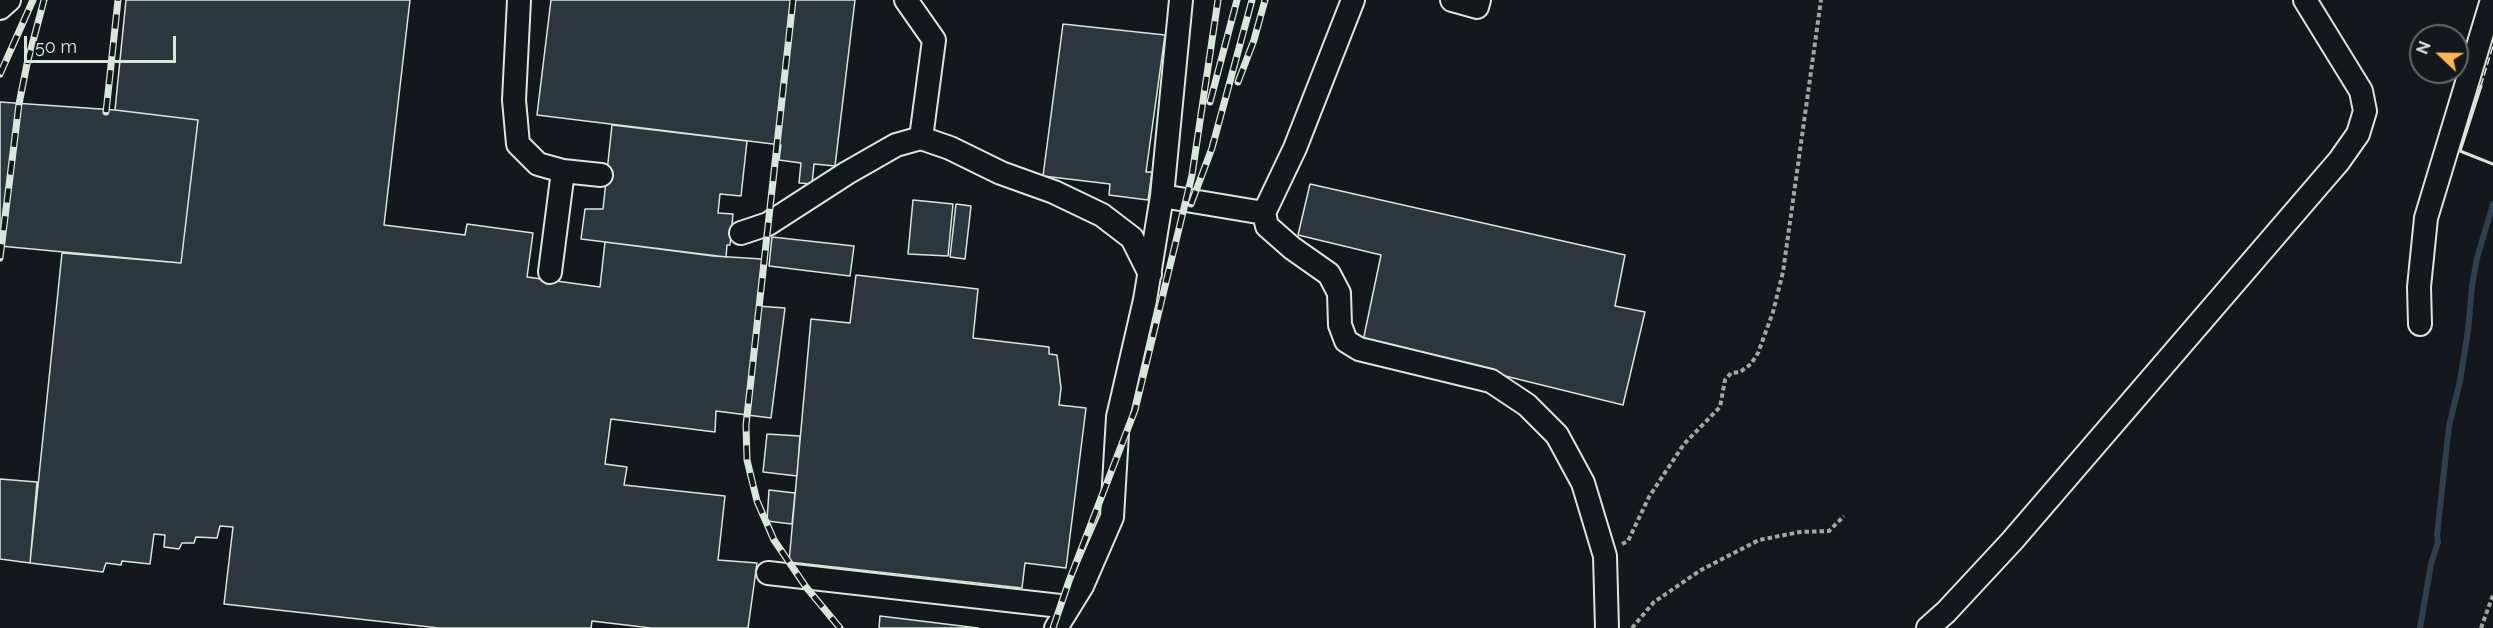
<!DOCTYPE html>
<html>
<head>
<meta charset="utf-8">
<style>
  body { margin:0 }
  #map { position:relative; width:2493px; height:628px; overflow:hidden; background:#14181c; font-family:Raleway,sans-serif }
  canvas { display:block }
  .north { position:absolute; left:2409px; top:24px; width:60px; height:60px; box-sizing:border-box; background:#14181c; border:2px solid #626a69; border-radius:50%; rotate:292deg; font-size:16px; font-weight:700; line-height:24px; text-align:center; color:#d8e6dc }
  .north::after { content:''; display:block; margin:auto; width:21px; height:27px; background:#ffb74d; clip-path:polygon(50% 0,100% 100%,50% 72%,0 100%) }
  .scale { position:absolute; left:24px; top:36px; width:152px; height:27px; box-sizing:border-box; border:3px solid #d8e6dc; border-top:0; padding-left:8px; font-size:18px; line-height:21px; white-space:nowrap; color:#d8e6dc; -webkit-text-stroke:4px #14181c; paint-order:stroke }
</style>
</head>
<body>
<div id="map">
<canvas width="2493" height="628"></canvas>
<div class="north">N</div>
<div class="scale">50 m</div>
</div>
<script>
const context = document.querySelector('canvas').getContext('2d');
context.lineJoin = 'round';
const toPath = rows => new Path2D(rows.map(r => 'M' + r).join(''));
function stroke(path, color, width, dash) { context.strokeStyle = color; context.lineWidth = width; context.lineCap = dash ? 'butt' : 'round'; context.setLineDash(dash || []); context.stroke(path); }
function fill(path, color) { context.fillStyle = color; context.fill(path, 'evenodd'); }
stroke(toPath([
  [2420,628,2431,564,2438,542,2437,535,2449,426,2460,381,2468,331,2472,286,2477,258,2493,204]
]), '#2f3f4d', 6);
const building = toPath([
  [126,0,410,0,384,225,465,235,467,224,533,233,527,277,600,287,605,242,713,256,762,259,757,306,785,308,771,418,716,411,715,432,611,419,605,464,627,467,624,485,725,496,718,560,757,563,748,628,651,628,592,621,591,628,439,628,224,604,233,527,220,526,217,538,196,537,194,543,182,543,179,549,164,547,165,535,154,534,150,564,122,561,121,565,106,563,103,572,30,563,62,253,181,263,198,120,115,110,126,0],
  [551,0,855,0,835,166,814,164,812,184,799,183,801,163,779,160,781,145,537,115,551,0],
  [1063,24,1165,35,1146,172,1152,172,1148,200,1109,195,1110,184,1043,176,1063,24],
  [0,102,115,110,198,120,181,263,0,246,0,102],
  [612,125,747,141,741,196,720,194,718,213,733,214,730,245,727,245,726,257,581,239,585,209,603,209,612,125],
  [1310,184,1625,255,1615,306,1645,312,1623,405,1363,341,1381,255,1298,235,1310,184],
  [913,200,953,204,948,256,908,254,913,200],
  [956,204,971,206,965,259,950,257,956,204],
  [772,237,854,246,850,276,769,266,772,237],
  [856,275,978,289,973,338,1049,347,1049,354,1057,355,1061,388,1059,405,1086,408,1066,568,1025,563,1022,588,789,562,811,319,850,323,856,275],
  [767,434,800,436,797,476,763,472,767,434],
  [0,479,37,482,30,563,0,559,0,479],
  [769,490,795,493,792,524,767,521,769,490],
  [880,616,978,628,879,628,880,616]
]);
fill(building, '#2c363c');
stroke(building, '#d8e6dc', 1.5);
const minor = toPath([
  [519,0,514,100,518,144,538,164,563,171,601,175],
  [906,0,934,40,921,138],
  [1353,0,1295,148,1264,213,1267,226,1292,248,1329,274,1339,293,1340,325,1346,341,1359,349,1491,381,1527,405,1557,435,1583,483,1605,556,1607,628],
  [1452,0,1477,7,1479,0],
  [0,8,9,0],
  [1162,196,1264,213],
  [741,233,768,224,847,173,896,145,921,138,950,148,1001,173,1054,192,1102,215,1132,238,1150,274],
  [550,272,563,171],
  [2420,324,2419,287,2426,218,2492,0],
  [768,573,1069,607],
  [1056,628,1082,586,1112,517,1118,417,1145,300,1162,196,1181,0],
  [1928,628,1946,612,2012,541,2339,161,2358,134,2365,111,2361,91,2305,0]
]);
stroke(minor, '#d8e6dc', 26);
stroke(toPath([
  [1622,544,1628,541,1649,497,1684,444,1720,407,1725,380,1731,373,1740,372,1751,364,1758,353,1773,312,1783,272,1821,0],
  [1632,628,1654,602,1701,570,1759,540,1800,532,1829,531,1844,516],
  [2481,628,2493,595]
]), '#9da8a2', 4, [4.5, 3]);
stroke(minor, '#14181c', 22);
const rail = toPath([
  [793,0,746,425,747,460,757,501,774,540,806,587,840,628],
  [0,74,33,0],
  [1238,82,1254,40,1265,0],
  [1210,102,1237,0],
  [106,112,118,0],
  [1191,204,1212,148,1252,0],
  [0,258,19,104,27,64,44,0],
  [1053,628,1069,581,1135,410,1192,175,1218,0]
]);
stroke(rail, '#d8e6dc', 7);
stroke(rail, '#14181c', 4.5, [14]);
stroke(toPath([
  [2481,86,2493,46]
]), '#d8e6dc', 1.5, [8, 3]);
stroke(toPath([
  [2481,86,2460,151,2493,164]
]), '#d8e6dc', 3);
</script>
</body>
</html>
